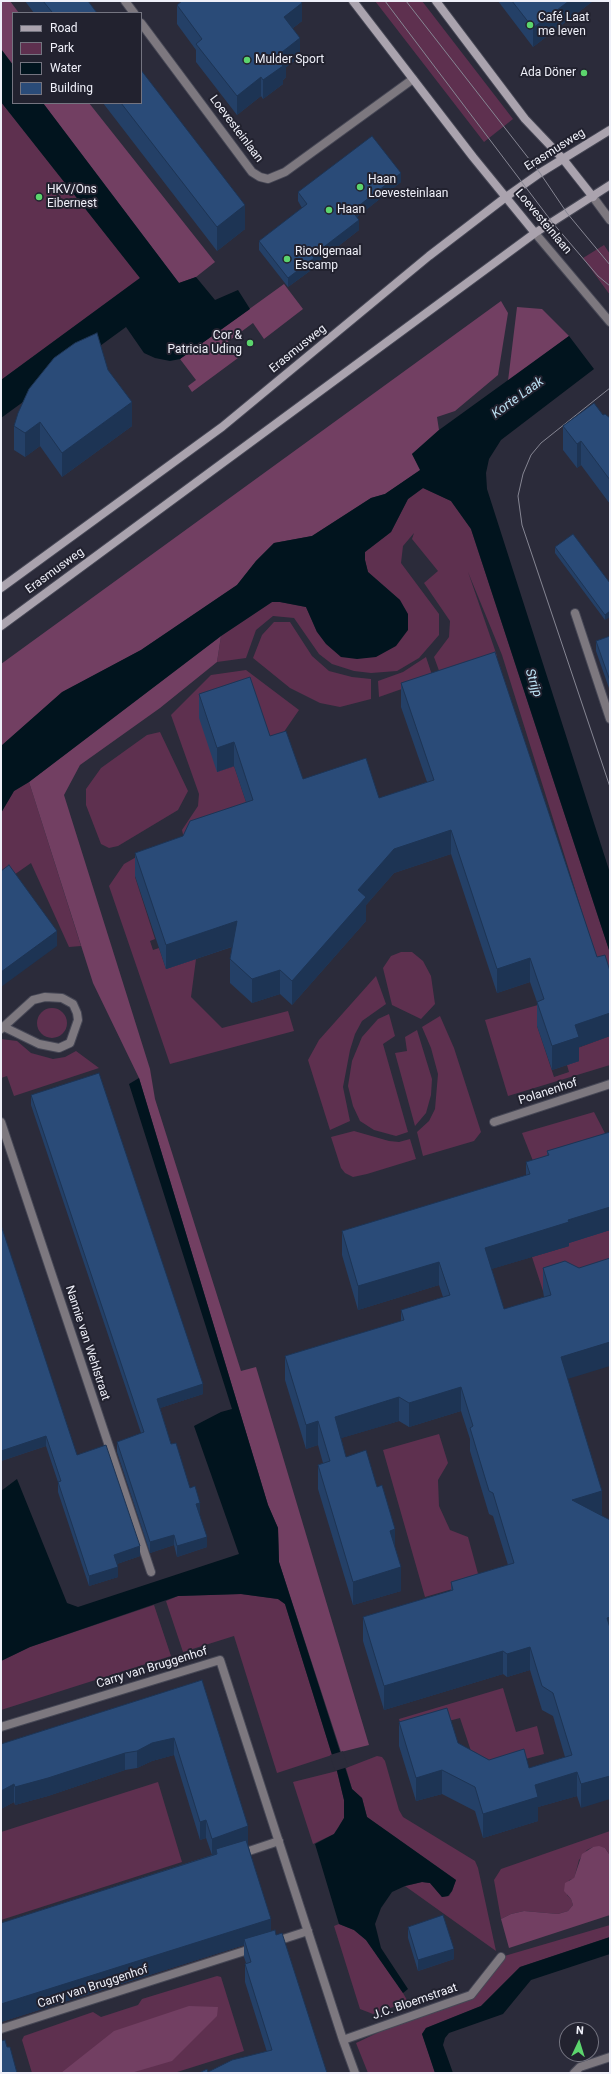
<!DOCTYPE html>
<html>
<head>
<meta charset="utf-8">
<style>
  body { margin:0 }
  #map { position:relative; width:611px; height:2074px; overflow:hidden; background:#2b2b3a; font-family:Roboto,sans-serif }
  canvas { display:block }
  .frame { position:absolute; inset:0; border:2px solid #eff0f9; pointer-events:none }
  .legend { position:absolute; left:12px; top:12px; width:130px; height:92px; box-sizing:border-box; background:#22222f; border:1px solid #747480; margin:0; padding:5px 7px; list-style:none; font-size:12px; color:#eff0f9 }
  .legend li { display:flex; align-items:center; gap:8px; height:20px }
  .legend b { width:20px; border:1px solid #747480 }
  .north { position:absolute; left:559px; top:2022px; width:40px; height:40px; box-sizing:border-box; background:#22222f; border:1px solid #747480; border-radius:50%; rotate:4deg; font-size:11px; font-weight:700; line-height:16px; text-align:center; color:#eff0f9 }
  .north::after { content:''; display:block; margin:auto; width:14px; height:18px; background:#5cd56d; clip-path:polygon(50% 0,100% 100%,50% 72%,0 100%) }
</style>
</head>
<body>
<div id="map">
<canvas width="611" height="2074"></canvas>
<div class="frame"></div>
<ul class="legend">
<li><b style="height:5px;background:#aaa3ae"></b>Road</li>
<li><b style="height:11px;background:#5e304f"></b>Park</li>
<li><b style="height:11px;background:#01141e"></b>Water</li>
<li><b style="height:11px;background:#2a4b78"></b>Building</li>
</ul>
<div class="north">N</div>
</div>
<script>
const context = document.querySelector('canvas').getContext('2d');
context.lineJoin = 'round';
function fill(path, color) { context.fillStyle = color; context.fill(path, 'evenodd'); }
const toPath = rows => new Path2D(rows.map(r => 'M' + r).join(''));
function stroke(path, color, width, dash) { context.strokeStyle = color; context.lineWidth = width; context.lineCap = dash ? 'butt' : 'round'; context.setLineDash(dash || []); context.stroke(path); }
function label(font, color, halo, rows, align = 'center') {
  context.font = font + ' Roboto,sans-serif'; context.lineWidth = 4; context.setLineDash([]); context.textBaseline = 'middle'; context.strokeStyle = halo; context.fillStyle = color; for (const [text, x, y, turn = 0] of rows) {
    context.save(); context.translate(x, y); context.rotate((+turn || 0) * Math.PI / 180); context.textAlign = isNaN(turn) ? turn : align; if (halo) context.strokeText(text, 0, 0); context.fillText(text, 0, 0); context.restore();
  }
}
fill(toPath([
  [375,1,422,1,513,119,484,142],
  [1,102,140,278,1,380],
  [604,245,610,254,610,295,583,258],
  [423,488,451,501,471,529,610,953,610,994,603,979,502,655,468,572,497,656,441,676,434,657,449,637,450,621,424,583,438,571,412,539,414,533,403,546,401,563,439,614,439,635,419,658,397,671,371,673,354,671,332,664,319,654,294,618,273,616,256,630,246,658,217,662,221,636,272,602,280,602,306,607,317,632,400,600,368,572,365,560,365,552,391,532,408,499],
  [274,622,290,622,312,656,329,671,352,677,371,679,371,699,340,707,320,703,290,688,253,658,262,635],
  [426,657,433,678,379,697,378,681,403,672],
  [246,670,299,710,268,755,217,772,234,766,253,823,186,847,182,830,198,806,199,794,171,715,211,675],
  [160,732,188,791,178,810,118,846,109,848,101,844,86,805,86,789,101,768,147,735],
  [29,782,81,946,69,947,31,863,1,884,1,813,14,791],
  [154,847,135,877,155,939,150,941,153,950,159,948,166,969,196,959,191,997,222,1028,288,1011,294,1031,170,1064,109,886,124,864],
  [401,952,412,952,423,961,431,976,435,1004,421,1019,392,1005,383,968,391,956],
  [376,976,386,1004,362,1021,355,1034,350,1050,343,1087,350,1121,330,1130,308,1060,319,1040],
  [538,1005,537,1026,554,1077,569,1072,567,1065,579,1061,575,1049,610,1036,610,1065,508,1096,485,1020],
  '37 1023a15 15 0 1 1 30 0a15 15 0 1 1-30 0Z',
  [389,1014,395,1036,383,1044,408,1132,396,1136,374,1130,360,1121,353,1106,348,1086,352,1061,362,1037,378,1019],
  [440,1016,454,1048,481,1132,474,1141,423,1156,417,1132,429,1121,435,1109,438,1074,431,1048,422,1027],
  [417,1030,432,1079,431,1095,426,1113,415,1126,395,1053,407,1051,405,1037],
  [1,1039,17,1041,31,1053,53,1059,65,1057,76,1051,99,1068,14,1096,7,1076,1,1078],
  [594,1112,610,1143,535,1166,522,1133],
  [354,1131,389,1141,399,1142,410,1139,416,1159,367,1174,353,1177,345,1173,341,1168,331,1137],
  [610,1230,610,1282,565,1285,543,1291,532,1257,569,1246,568,1243],
  [439,1434,448,1463,438,1480,439,1506,450,1530,468,1537,480,1581,425,1597,383,1450],
  [241,1594,278,1599,285,1604,332,1755,277,1773,234,1636,183,1652,166,1601,178,1596],
  [154,1605,171,1656,1,1710,1,1661,30,1647],
  [503,1688,516,1732,537,1726,544,1754,499,1766,471,1751,460,1718,403,1733,399,1719],
  [377,1756,382,1757,385,1761,399,1810,403,1817,475,1861,478,1868,496,1951,405,1886,422,1882,430,1883,442,1897,449,1896,452,1891,456,1880,367,1817,362,1798,352,1789,346,1768],
  [337,1771,344,1800,344,1818,334,1834,313,1844,293,1782],
  [158,1782,182,1862,1,1920,1,1832],
  [610,1831,610,1862,609,1854,605,1848,593,1847,587,1850,579,1860,574,1879,569,1880,567,1895,571,1899,573,1905,568,1911,558,1914,524,1911,511,1914,501,1919,494,1880,501,1869],
  [339,1924,354,1930,366,1940,403,1993,408,2002,373,2014,360,2009,334,1926],
  [610,1925,610,1937,520,1967,481,2006,426,2028,422,2034,435,2073,368,2073,356,2043,415,2015,471,1996,501,1957],
  [217,1976,221,1977,244,2051,174,2073,32,2073,22,2040,24,2036,93,2012,101,2017,138,2005,142,1999]
]), '#5e304f');
fill(toPath([
  [1,1,10,1,19,13,13,13,13,65,1,49],
  [43,103,89,103,215,262,196,277,179,283],
  [284,284,303,309,264,339,253,323,226,343,238,358,192,392,188,386,196,380,180,359],
  [501,301,508,313,498,375,455,411,437,417,439,430,412,454,421,470,385,494,371,498,312,536,274,543,256,561,237,585,141,650,63,692,1,746,1,664],
  [517,307,542,309,569,336,508,381],
  [221,636,217,662,160,708,80,765,64,795,150,1069,155,1099,241,1371,256,1367,369,1745,341,1752,279,1562,278,1528,268,1505,139,1078,93,983,29,782],
  [599,1846,605,1848,609,1854,610,1915,509,1948,501,1919,511,1914,524,1911,558,1914,568,1911,573,1905,571,1899,564,1891,565,1883,574,1878,582,1854,593,1847],
  [189,2006,218,2007,217,2016,172,2061,131,2073,61,2073,114,2031]
]), '#723f62');
fill(toPath([
  [1,49,13,65,13,103,43,103,179,283,196,277,215,300,238,290,250,309,180,359,170,361,155,358,144,353,126,327,1,418,1,380,140,278,1,102],
  [569,336,594,369,501,440,489,459,486,473,487,489,610,873,610,953,471,529,451,501,423,488,408,499,391,532,365,552,365,560,368,572,400,600,408,614,408,630,396,646,376,657,357,659,341,657,326,644,317,632,306,607,280,602,272,602,221,636,29,782,14,791,1,813,1,746,62,692,141,650,237,585,256,561,274,543,312,536,371,498,385,494,420,470,412,454,439,430],
  [139,1078,268,1505,278,1528,279,1562,352,1789,362,1798,367,1817,456,1880,452,1891,448,1896,442,1897,430,1883,422,1882,405,1886,392,1892,381,1908,375,1924,381,1948,408,1989,403,1993,366,1940,354,1930,339,1924,315,1844,334,1834,338,1828,344,1818,344,1800,337,1771,285,1604,278,1599,241,1594,178,1596,30,1647,1,1661,1,1491,17,1479,67,1603,78,1607,239,1554,194,1426,221,1412,232,1409,129,1084],
  [610,1937,610,1954,531,1980,503,2014,449,2033,445,2038,443,2045,453,2073,435,2073,422,2034,426,2028,481,2006,520,1967]
]), '#01141e');
fill(toPath([
  [343,1751,348,1767,335,1771,330,1755]
]), '#2b2b3a');
const pedestrian = toPath([
  [240,1854,279,1841],
  [274,1942,308,1931],
  [1,2029,254,1948]
]);
const minor = toPath([
  [125,1,134,13],
  [141,23,252,172,260,177,268,179,285,172,413,79],
  [575,613,610,719],
  [1,1029,33,1000,45,997,62,998,73,1004,77,1013,78,1020,70,1043,59,1048,39,1044,4,1027],
  [1,1122,151,1572],
  [494,1122,610,1084],
  [1,1727,220,1660,343,2040,355,2073],
  [343,2040,471,1995,501,1957],
  [574,2073,580,2067,610,2057]
]);
const tertiary = toPath([
  [593,197,610,220],
  [535,233,610,322]
]);
const secondary = toPath([
  [353,1,473,157,535,233],
  [436,1,525,119,563,159,593,197],
  [1,588,222,427,429,256,506,197,540,173,610,130],
  [1,626,535,233,610,185]
]);
stroke(pedestrian, '#464755', 10);
stroke(minor, '#464755', 10);
stroke(tertiary, '#464755', 10);
stroke(secondary, '#464755', 10);
stroke(pedestrian, '#7d787f', 8);
stroke(minor, '#7d787f', 8);
stroke(tertiary, '#7d787f', 8);
stroke(secondary, '#aaa3ae', 8);
stroke(toPath([
  [385,1,552,222,598,276,610,286],
  [406,1,540,173,567,213,610,265],
  [610,388,541,443,531,455,523,474,518,496,522,525,610,787]
]), '#868693', 1);
fill(toPath([
  [25,1,88,1,97,13,34,13],
  [498,1,593,1,533,47],
  [177,5,302,21,293,28,300,57,286,67,286,77,283,80,283,84,263,99,261,96,237,115,196,62,196,50,177,24],
  [103,103,141,103,245,229,217,251],
  [401,182,357,217,359,230,314,265,314,268,288,287,259,250,259,241,302,208,298,201,298,192],
  [108,370,132,426,62,477,40,446,25,457,14,450,14,426],
  [603,415,610,418,610,504,581,465,577,468,563,450,563,426],
  [555,547,610,583,605,620,555,553],
  [610,636,610,691,596,651,596,641],
  [401,683,597,957,610,971,610,1036,579,1047,579,1061,552,1070,537,1026,537,1002,530,982,497,993,451,854,394,873,366,905,366,921,292,1005,280,994,252,1003,230,983,230,959,232,947,166,969,135,876,135,853,183,836,246,802,234,766,217,772,199,718,199,694,270,736,303,779,379,798,427,782,401,707],
  [31,1095,203,1394,160,1408,171,1444,200,1513,199,1513,207,1547,177,1557,174,1545,150,1553,117,1452,117,1442,141,1433,31,1105],
  [610,1132,610,1230,569,1243,569,1246,491,1269,504,1309,544,1297,543,1291,543,1268,565,1261,567,1379,602,1515,600,1515,581,1808,577,1796,538,1807,538,1821,483,1838,475,1811,442,1794,416,1801,399,1746,399,1722,458,1743,489,1760,529,1768,565,1757,553,1716,542,1710,530,1670,507,1677,503,1674,384,1710,363,1641,363,1617,451,1591,451,1582,508,1565,493,1516,489,1514,470,1451,470,1439,461,1411,409,1427,399,1421,341,1438,346,1457,395,1549,401,1591,353,1605,318,1489,318,1465,323,1463,318,1445,306,1449,285,1380,285,1356,401,1321,401,1310,443,1297,439,1285,358,1310,342,1255,342,1231,526,1176,526,1162,547,1156,547,1151],
  [1,1225,77,1455,140,1556,117,1564,118,1577,89,1586,58,1492,58,1482,46,1446,1,1461],
  [202,1680,248,1844,271,1931,327,2073,208,2072,267,2052,245,1982,245,1964,246,1963,244,1957,244,1945,1,2022,1,1923,212,1855,206,1838,200,1840,174,1755,152,1761,137,1768,125,1770,48,1796,15,1805,14,1802,1,1809,1,1744],
  [408,1927,454,1959,418,1971,408,1938]
]), '#244067');
fill(toPath([
  [569,1,593,1,533,47,533,28],
  [302,3,302,21,284,35,284,17],
  [300,38,300,57,286,67,286,77,283,80,283,84,263,99,263,80,280,63,282,52],
  [261,77,261,96,237,115,237,96],
  [401,173,401,182,352,221,352,211],
  [245,205,245,229,217,251,217,227],
  [359,220,359,230,314,265,314,268,288,287,288,278,312,256],
  [132,402,132,426,62,477,62,453],
  [40,422,40,446,25,457,25,433],
  [581,441,581,465,577,468,577,444],
  [610,611,610,617,605,620,605,615],
  [234,742,234,766,217,772,217,748],
  [451,830,451,854,394,873,366,905,366,921,292,1005,292,981,358,890,394,849],
  [237,921,237,945,166,969,166,945],
  [57,931,57,946,1,987,1,972],
  [530,958,530,982,497,993,497,969],
  [280,970,280,994,252,1003,252,979],
  [610,1013,610,1036,579,1047,579,1061,552,1070,552,1046,575,1025],
  [610,1207,610,1230,569,1243,569,1246,485,1271,485,1248,568,1220],
  [439,1262,439,1285,358,1310,358,1286],
  [610,1342,610,1366,561,1381,561,1357],
  [203,1384,203,1394,157,1409,157,1399],
  [461,1387,461,1411,409,1427,409,1403],
  [399,1397,399,1421,335,1440,335,1417],
  [318,1421,318,1445,306,1449,306,1425],
  [46,1436,46,1446,1,1461,1,1451],
  [602,1491,602,1515,572,1523,572,1500],
  [200,1503,200,1513,196,1515,196,1504],
  [395,1529,395,1553,390,1531],
  [174,1535,174,1545,150,1553,150,1542],
  [207,1537,207,1547,177,1557,177,1546],
  [140,1546,140,1556,114,1565,114,1555],
  [118,1567,118,1577,89,1586,89,1576],
  [401,1567,401,1591,353,1605,353,1582],
  [610,1617,610,1641,607,1618],
  [530,1647,530,1670,507,1677,507,1654],
  [503,1651,503,1674,384,1710,384,1686],
  [174,1738,174,1755,152,1761,137,1768,137,1751,152,1743],
  [125,1753,125,1770,48,1796,15,1805,15,1787],
  [442,1770,442,1794,416,1801,416,1778],
  [577,1772,577,1796,538,1807,538,1821,483,1838,483,1814,535,1785],
  [610,1776,610,1799,581,1808,581,1784],
  [14,1784,14,1802,1,1809,1,1791],
  [206,1820,206,1838,200,1840,200,1822],
  [248,1826,248,1844,217,1855,216,1849,216,1855,212,1856,212,1839],
  [271,1919,271,1937,244,1939,244,1945,1,2022,1,2004],
  [454,1949,454,1959,418,1971,418,1960]
]), '#1d3454');
const building = toPath([
  [43,1,88,1,97,13,51,13,52,12,43,1],
  [182,1,301,1,302,3,284,17,300,38,282,52,286,58,280,63,283,66,263,80,261,77,237,96,196,44,202,39,177,5,182,1],
  [512,1,569,1,533,28,512,1],
  [141,70,245,205,217,227,121,103,141,103,141,70],
  [372,136,401,173,352,211,359,220,312,256,314,258,288,278,259,241,307,204,298,192,372,136],
  [97,333,108,370,132,402,62,453,40,422,25,433,14,426,18,413,29,389,54,358,75,343,97,333],
  [594,403,603,415,605,414,610,418,610,480,581,441,577,444,563,426,594,403],
  [573,534,610,583,610,611,605,615,555,547,573,534],
  [610,636,610,681,596,641,610,636],
  [495,652,597,957,605,955,610,971,610,1013,575,1025,579,1037,552,1046,537,1002,544,999,530,958,497,969,451,830,394,849,358,890,366,897,292,981,280,970,252,979,230,959,237,921,166,945,135,853,183,836,190,821,253,800,234,742,217,748,199,694,250,677,270,736,286,731,303,779,366,758,379,798,434,780,401,683,495,652],
  [9,865,57,931,1,972,1,871,9,865],
  [99,1073,203,1384,157,1399,171,1444,176,1443,190,1488,195,1486,200,1503,196,1504,207,1537,177,1546,174,1535,150,1542,117,1442,144,1432,31,1095,99,1073],
  [610,1132,610,1207,568,1220,569,1222,485,1248,504,1309,551,1295,543,1268,565,1261,579,1268,610,1258,610,1342,561,1357,602,1491,572,1500,610,1520,610,1617,607,1618,610,1628,610,1776,581,1784,577,1772,535,1785,538,1797,483,1814,475,1787,442,1770,416,1778,399,1722,447,1708,458,1743,489,1760,524,1749,529,1768,572,1755,553,1693,542,1686,530,1647,507,1654,503,1651,384,1686,363,1617,453,1590,451,1582,514,1563,493,1493,489,1491,470,1428,473,1426,461,1387,409,1403,399,1397,335,1417,346,1457,366,1450,377,1487,382,1485,395,1529,390,1531,401,1567,353,1582,318,1465,330,1461,318,1421,306,1425,285,1356,404,1320,401,1310,450,1295,439,1262,358,1286,342,1231,530,1174,526,1162,549,1155,547,1151,610,1132],
  [1,1225,77,1455,106,1445,140,1546,114,1555,118,1567,89,1576,58,1482,61,1481,46,1436,1,1451,1,1225],
  [202,1680,248,1826,212,1839,206,1820,200,1822,174,1738,152,1743,137,1751,125,1753,48,1778,15,1787,14,1784,1,1791,1,1744,202,1680],
  [246,1840,271,1919,1,2004,1,1923,217,1854,216,1849,246,1840],
  [443,1915,454,1949,418,1960,408,1927,443,1915],
  [275,1930,276,1935,282,1933,327,2073,199,2073,207,2069,208,2072,232,2060,272,2050,245,1964,251,1962,244,1939,275,1930],
  [5,2040,7,2047,10,2047,17,2073,1,2073,1,2041,5,2040]
]);
fill(building, '#2a4b78');
stroke(building, '#1d3454', 1);
for (const [x, y, r, color] of [
  [530,25,4,"#5cd56d"],
  [247,60,4,"#5cd56d"],
  [584,73,4,"#5cd56d"],
  [360,187,4,"#5cd56d"],
  [39,197,4,"#5cd56d"],
  [329,210,4,"#5cd56d"],
  [287,259,4,"#5cd56d"],
  [250,343,4,"#5cd56d"]
]) { const dot = new Path2D(); dot.arc(x, y, r, 0, 2 * Math.PI); context.fillStyle = color; context.fill(dot); stroke(dot, '#22222f', 1.5); }
label('12px', '#eff0f9', '#22222f', [
  ["Café Laat",538,18],
  ["me leven",538,32],
  ["Mulder Sport",255,60],
  ["Ada Döner",576,73,"right"],
  ["Haan",368,180],
  ["Loevesteinlaan",368,194],
  ["HKV/Ons",47,190],
  ["Eibernest",47,204],
  ["Haan",337,210],
  ["Rioolgemaal",295,252],
  ["Escamp",295,266],
  ["Cor &",242,336,"right"],
  ["Patricia Uding",242,350,"right"]
], 'left');
label('12px', '#eff0f9', '#22222f', [
  ["Loevesteinlaan",236,129,53],
  ["Erasmusweg",555,150,-32],
  ["Loevesteinlaan",543,222,50],
  ["Erasmusweg",298,349,-39],
  ["Erasmusweg",55,571,-36],
  ["Polanenhof",548,1092,-18],
  ["Nannie van Wehlstraat",87,1343,72],
  ["Carry van Bruggenhof",152,1668,-17],
  ["Carry van Bruggenhof",93,1987,-18],
  ["J.C. Bloemstraat",415,2002,-19]
]);
label('italic 13px', '#bce1f3', '#22222f', [
  ["Korte Laak",518,398,-36],
  ["Strijp",533,683,72]
]);
</script>
</body>
</html>
